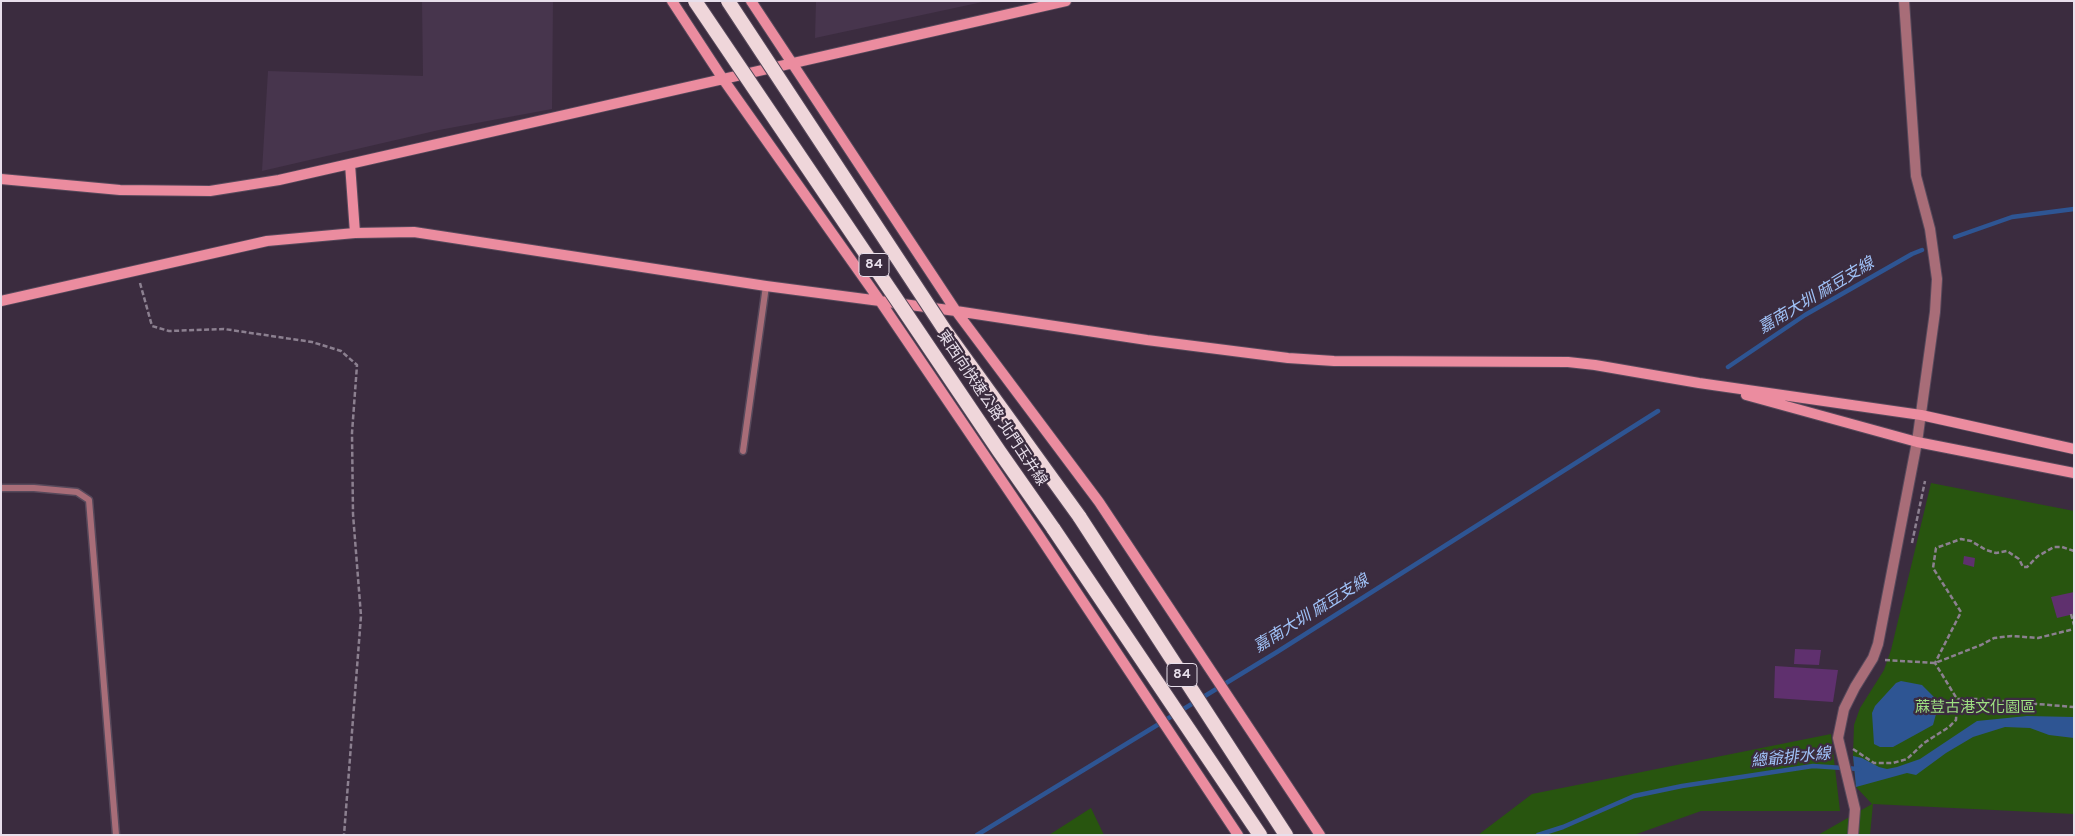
<!DOCTYPE html>
<html>
<head>
<meta charset="utf-8">
<style>
  body { margin:0 }
  #map { position:relative; width:2075px; height:836px; overflow:hidden; background:#3b2c3f; font-family:Overpass,sans-serif }
  canvas { display:block }
  .frame { position:absolute; inset:0; border:2px solid #e8dfeb; pointer-events:none }
</style>
</head>
<body>
<div id="map">
<canvas width="2075" height="836"></canvas>
<div class="frame"></div>
</div>
<script>
const context = document.querySelector('canvas').getContext('2d');
context.lineJoin = 'round';
function fill(path, color) { context.fillStyle = color; context.fill(path, 'evenodd'); }
const toPath = rows => new Path2D(rows.map(r => 'M' + r).join(''));
function stroke(path, color, width, dash) { context.strokeStyle = color; context.lineWidth = width; context.lineCap = dash ? 'butt' : 'round'; context.setLineDash(dash || []); context.stroke(path); }
function label(font, color, halo, rows, align = 'center') {
  context.font = font + ' Overpass,"Noto Sans TC",sans-serif'; context.lineWidth = 4.5; context.setLineDash([]); context.textBaseline = 'middle'; context.strokeStyle = halo; context.fillStyle = color; for (const [text, x, y, turn = 0] of rows) {
    context.save(); context.translate(x, y); context.rotate((+turn || 0) * Math.PI / 180); context.textAlign = isNaN(turn) ? turn : align; if (halo) context.strokeText(text, 0, 0); context.fillText(text, 0, 0); context.restore();
  }
}
fill(toPath([
  [422,1,553,1,552,109,439,130,262,171,268,71,423,76],
  [816,1,987,1,815,38]
]), '#47354d');
fill(toPath([
  [1931,483,2074,511,2074,814,1873,804,1870,835,1818,835,1872,804,1856,787,1853,756,1854,725,1860,708,1884,670,1891,650],
  [1831,734,1840,811,1701,811,1634,835,1478,835,1532,794],
  [1091,808,1104,835,1049,835]
]), '#28550f');
fill(toPath([
  [1901,681,1922,685,1934,697,1938,707,1933,725,1893,747,1880,747,1874,744,1872,713,1875,706,1896,683],
  [2027,716,2074,717,2074,738,2049,735,2030,728,2005,727,1973,737,1946,753,1916,775,1907,773,1856,787,1853,756,1862,758,1879,767,1887,769,1897,767,1920,759,1977,721]
]), '#2e5593');
stroke(toPath([
  [1955,237,2012,217,2074,209],
  [1728,367,1805,315,1912,254,1922,250],
  [977,835,1277,652,1658,411],
  [1538,835,1563,827,1634,796,1682,786,1813,766,1859,769]
]), '#2e5593', 4.5);
fill(toPath([
  [1964,556,1975,558,1974,567,1963,564],
  [2074,592,2074,614,2057,618,2051,597],
  [1795,649,1821,650,1819,665,1794,664],
  [1775,666,1838,670,1833,702,1774,698]
]), '#5f306e');
const service = toPath([
  [743,451,766,286],
  [1,488,34,488,77,492,89,500,116,835]
]);
const tertiary = toPath([
  [1853,835,1855,809,1838,738,1844,709,1855,687,1873,658,1878,644,1917,442,1935,312,1937,279,1930,229,1916,176,1904,1]
]);
const secondary = toPath([
  [672,1,723,79,880,301,1038,534,1238,835],
  [751,1,956,311,1099,502,1320,835],
  [350,164,355,233],
  [1,179,120,190,210,191,279,180,1066,1],
  [1,301,267,241,355,233,414,232,766,286,956,311,1147,340,1288,358,1334,361,1568,362,1595,365,1699,383,1921,415,2074,449],
  [1746,395,1917,442,2074,473]
]);
const trunk = toPath([
  [1079,516,1286,835],
  [1053,528,1260,835]
]);
stroke(service, '#57495b', 9);
stroke(tertiary, '#57495b', 12);
stroke(secondary, '#57495b', 12);
stroke(trunk, '#57495b', 16);
stroke(toPath([
  [140,283,152,326,169,331,224,329,312,342,341,351,357,365,352,433,353,514,361,616,344,835],
  [1912,543,1925,481],
  [2074,551,2062,547,2054,547,2038,556,2027,567,2023,567,2019,559,2007,551,1996,553,1986,550,1971,541,1961,539,1936,548,1933,568,1961,612,1935,663,1957,699,1977,699,2074,707],
  [2071,614,2074,625],
  [1885,660,1935,663,1981,645,1994,638,2012,636,2038,638,2074,629],
  [1853,749,1874,763,1893,763,1907,759,1924,743,1949,727,1956,720,1957,699]
]), '#8c8090', 2.5, [5, 2.5]);
stroke(service, '#a86d78', 6);
stroke(tertiary, '#a86d78', 10);
stroke(secondary, '#eb8c9f', 10);
stroke(trunk, '#efd6da', 14);
const trunkBridge = toPath([
  [695,1,999,451,1053,528],
  [728,1,944,329,1079,516]
]);
stroke(trunkBridge, '#57495b', 16, []);
stroke(trunkBridge, '#efd6da', 14);
for (const [x, y, w] of [
  [874,265,30],
  [1182,675,30]
]) { const box = new Path2D(); box.roundRect(x - w / 2, y - 11.5, w, 23, 4); context.fillStyle = '#3b2c3f'; context.fill(box); stroke(box, '#e8dfeb', 1); }
label('bold 14px', '#e8dfeb', null, [
  ["84",874,265],
  ["84",1182,675]
]);
label('15px', '#e8dfeb', '#3b2c3f', [
  ["東西向快速公路 北門玉井線",991,409,56]
]);
label('15px', '#9ddf81', '#3b2c3f', [
  ["蔴荳古港文化園區",1975,709]
]);
label('italic 16px', '#a0c2f8', '#3b2c3f', [
  ["嘉南大圳 麻豆支線",1817,297,-31],
  ["嘉南大圳 麻豆支線",1312,615,-32],
  ["總爺排水線",1791,759,-6]
]);
</script>
</body>
</html>
